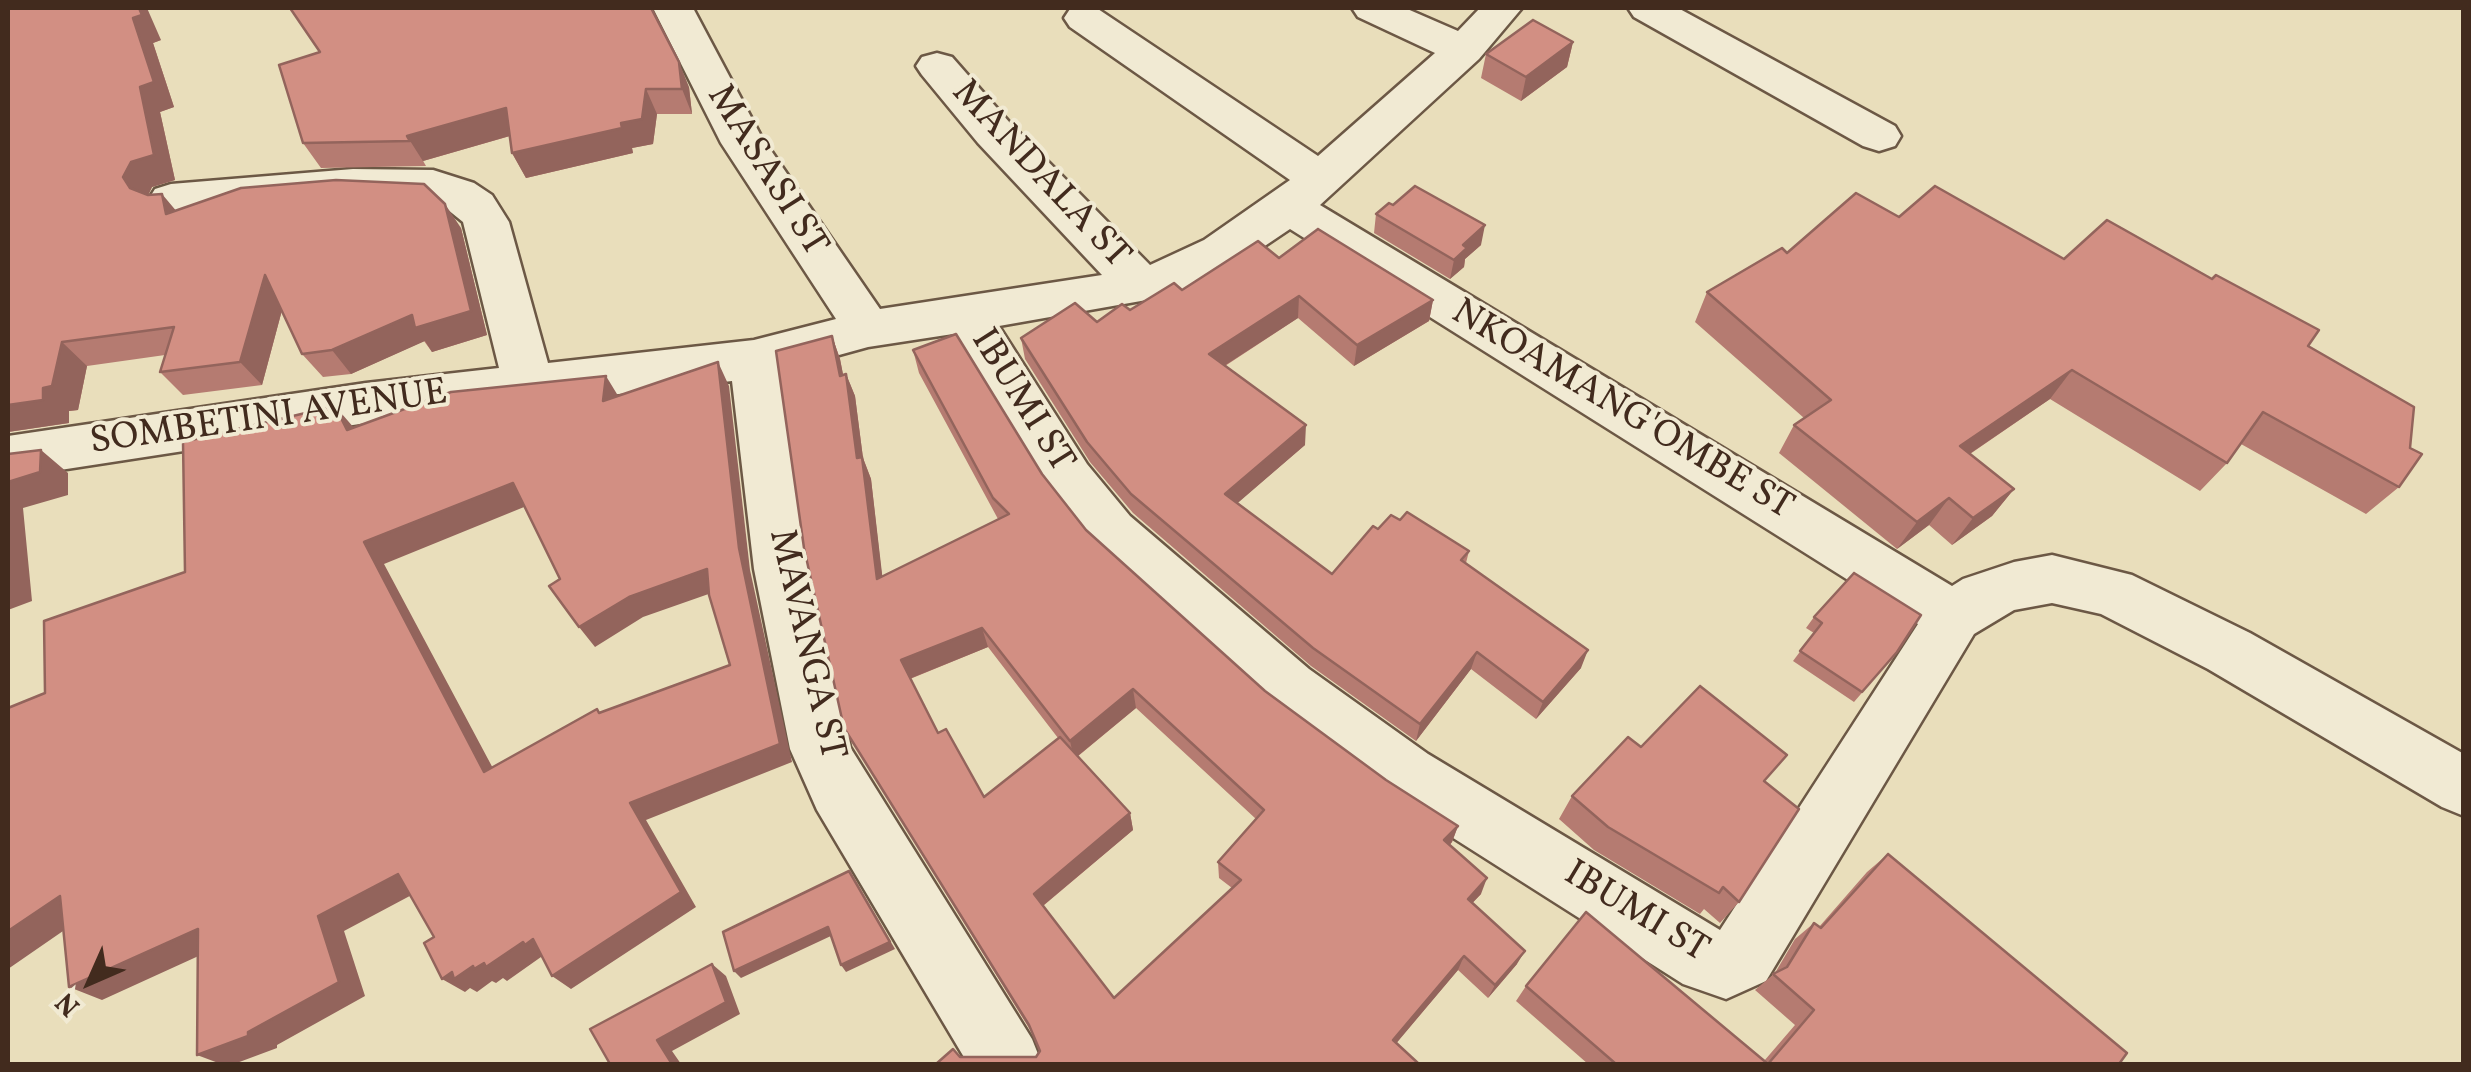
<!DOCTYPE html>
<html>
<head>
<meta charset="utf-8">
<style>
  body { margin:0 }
  #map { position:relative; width:2471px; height:1072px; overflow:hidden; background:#e9debb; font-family:Vollkorn,serif }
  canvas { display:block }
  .frame { position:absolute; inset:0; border:10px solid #422b1e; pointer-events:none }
  .north { position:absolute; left:40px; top:932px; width:100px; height:100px; -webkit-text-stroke:8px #f1ead3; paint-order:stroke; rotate:225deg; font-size:28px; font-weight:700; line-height:40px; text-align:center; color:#422b1e }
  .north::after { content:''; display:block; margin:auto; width:35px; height:45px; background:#422b1e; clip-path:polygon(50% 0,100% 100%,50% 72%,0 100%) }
</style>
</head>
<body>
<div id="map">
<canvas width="2471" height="1072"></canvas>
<div class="frame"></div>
<div class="north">N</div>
</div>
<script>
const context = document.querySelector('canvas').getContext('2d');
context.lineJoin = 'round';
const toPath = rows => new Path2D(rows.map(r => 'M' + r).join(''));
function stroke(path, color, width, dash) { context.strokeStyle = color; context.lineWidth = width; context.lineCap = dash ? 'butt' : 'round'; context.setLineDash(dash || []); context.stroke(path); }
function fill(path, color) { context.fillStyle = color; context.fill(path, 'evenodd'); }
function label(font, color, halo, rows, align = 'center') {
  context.font = font + ' Vollkorn,serif'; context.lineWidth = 8; context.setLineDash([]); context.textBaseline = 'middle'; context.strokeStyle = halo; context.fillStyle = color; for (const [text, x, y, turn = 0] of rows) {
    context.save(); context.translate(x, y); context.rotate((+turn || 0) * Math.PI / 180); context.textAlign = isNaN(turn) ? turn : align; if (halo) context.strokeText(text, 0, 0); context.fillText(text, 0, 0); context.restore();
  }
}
const minor = toPath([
  [653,8,693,8,761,136,880,309,1102,275,978,143,922,75,916,66,922,57,937,53,952,57,1010,123,1150,265,1204,240,1290,180,1070,27,1064,18,1070,9,1098,9,1318,156,1435,53,1358,17,1352,8,1405,8,1458,31,1480,8,1522,8,1479,59,1320,205,1952,586,1963,579,2014,562,2052,555,2132,575,2250,633,2464,754,2464,816,2442,807,2208,669,2101,614,2052,603,2014,610,1974,634,1766,981,1726,999,1683,984,1384,794,1267,707,1092,548,1049,494,953,334,868,347,781,371,810,569,850,747,1032,1039,1042,1064,968,1064,817,810,790,749,754,569,732,381,366,423,8,478,8,436,366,383,499,368,463,222,442,205,431,202,353,201,171,216,155,211,148,200,155,189,171,184,353,169,433,170,474,183,492,195,509,222,548,363,754,340,836,319,721,143,653,8],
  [1290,229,1918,624,1720,930,1428,754,1309,669,1130,516,1087,464,999,326,1158,298,1199,284,1238,264,1290,229],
  [1628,8,1678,8,1895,126,1901,136,1895,146,1879,151,1863,146,1634,17,1628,8]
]);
stroke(minor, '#6c5845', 5);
fill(minor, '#f1ead3');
fill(toPath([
  [8,8,161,40,153,43,174,107,160,112,175,180,152,187,148,195,177,211,461,228,487,335,432,352,424,341,351,374,323,377,302,354,282,310,262,385,183,395,160,372,165,355,87,366,78,410,69,411,69,423,8,432],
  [1573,42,1567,67,1521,101,1481,78,1486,54],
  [320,52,689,87,692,114,657,114,653,144,632,148,633,153,526,178,512,153,510,136,423,161,426,166,321,168,303,143],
  [1376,214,1481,245,1465,259,1464,267,1450,279,1374,233],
  [1899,217,2064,259,2308,346,2399,487,2366,514,2241,444,2227,463,2200,491,2050,399,1970,454,2014,489,1992,516,1952,545,1929,525,1897,549,1779,453,1794,425,1804,418,1695,322,1707,292,1787,253],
  [1279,258,1433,300,1429,321,1354,366,1298,318,1225,366,1305,445,1237,503,1332,574,1378,529,1400,520,1469,551,1466,563,1581,668,1536,719,1471,669,1416,741,1311,666,1133,513,1090,462,1025,359,1021,338,1097,322,1182,290],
  [832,336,840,359,843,375,846,374,855,396,863,458,871,479,882,577,998,519,919,373,913,350,1042,474,1086,530,1265,691,1386,780,1458,826,1452,842,1450,845,1481,894,1472,903,1517,964,1488,998,1458,970,1396,1043,1419,1064,960,1057,1036,1057,1040,1051,1032,1033,844,728],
  [988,647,1058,738,984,797,938,733,910,679],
  [1136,708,1256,819,1218,862,1219,878,1232,888,1114,998,1043,906,1133,830,1130,813,1077,757],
  [1814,617,1897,652,1854,702,1793,661,1814,633,1806,628],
  [1641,747,1766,782,1739,902,1720,923,1704,909,1700,914,1594,850,1559,819,1572,796],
  [1888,854,2119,1064,1588,1064,1516,1001,1526,986,1764,1061,1795,1025,1755,990,1775,973,1795,939,1814,923,1819,927,1867,872]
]), '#b57b71');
fill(toPath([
  [139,8,147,8,161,40,153,43,174,107,160,112,175,180,152,187,145,202,130,188,123,177,140,87,133,18],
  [1573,42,1567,67,1521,101,1526,77],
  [679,62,689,87,692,114,682,89],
  [646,89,657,114,653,144,632,148,633,153,526,178,512,153,621,123],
  [506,108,520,133,423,161,426,166,407,136],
  [162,194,183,219,166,214],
  [445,204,461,228,487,335,432,352,425,341,351,374,332,350],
  [1485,225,1481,245,1465,259,1464,267,1450,279,1454,260,1463,245],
  [265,275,285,299,262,385,240,362],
  [1299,296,1298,318,1210,375,1209,354],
  [1433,300,1429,321,1354,366,1357,345],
  [832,336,840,359,848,399,840,376],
  [62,342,87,366,78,410,69,411,69,423,8,432,8,405,43,388],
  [718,362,729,386,750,570,792,762,646,820,696,907,571,989,552,976,630,803,780,744,739,548],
  [2072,370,2050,399,1940,474,1960,446],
  [846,374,855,396,863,458,871,479,885,599,877,579,857,458],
  [606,376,620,399,603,401],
  [335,406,355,429,347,430],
  [1306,425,1305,445,1225,514,1225,494],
  [41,450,68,473,68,495,23,508,32,601,8,610,8,482],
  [513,483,529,505,384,564,504,789,484,772,364,542],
  [2014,489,1992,516,1952,545,1973,518],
  [1949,498,1929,525,1897,549,1917,522],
  [707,569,720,590,643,617,595,647,579,627,629,597],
  [982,628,988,647,909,679,901,660],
  [1588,650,1581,668,1536,719,1543,702],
  [1477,652,1471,669,1416,741,1420,724],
  [1133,689,1136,708,1074,759,1070,741],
  [1130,813,1133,830,1039,909,1034,894],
  [1458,826,1452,842,1439,856,1444,840],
  [849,871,895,949,846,972,841,965],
  [398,874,421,890,344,931,365,996,277,1045,277,1048,234,1064,221,1064,197,1055,248,1032,318,916],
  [1487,878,1481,894,1462,914,1468,899],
  [60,896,92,911,8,969,8,931],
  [828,927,833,935,741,978,734,971],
  [198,929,227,943,102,1000,69,987],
  [533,939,545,959,541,957,507,981,503,978,496,983,492,981,477,992,470,988,465,992,442,979,452,972,484,963,523,942],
  [1525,951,1517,964,1488,998,1495,985],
  [1464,956,1458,970,1389,1052,1393,1040],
  [712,964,726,976,740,1014,672,1051,681,1064,672,1064,657,1040]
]), '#93645c');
const building = toPath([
  [8,8,139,8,142,15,133,18,154,82,140,87,154,155,131,162,123,177,130,188,148,195,162,194,166,214,241,188,336,180,424,184,445,204,471,311,415,328,412,315,332,350,302,354,265,275,240,362,160,372,174,327,62,342,52,386,43,388,43,400,8,405,8,8],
  [290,8,651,8,679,62,682,89,646,89,642,119,621,123,622,128,512,153,506,108,407,136,410,141,303,143,279,65,320,52,290,8],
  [1533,20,1573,42,1526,77,1486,54,1533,20],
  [1415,186,1485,225,1463,245,1467,248,1454,260,1376,214,1389,203,1393,205,1415,186],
  [1935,186,2064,259,2107,220,2212,279,2216,275,2319,330,2308,346,2414,407,2410,448,2422,454,2399,487,2263,412,2227,463,2072,370,1960,446,2014,489,1973,518,1949,498,1917,522,1794,425,1831,400,1707,292,1782,248,1787,253,1856,193,1899,217,1935,186],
  [1318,229,1433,300,1357,345,1299,296,1209,354,1306,425,1225,494,1332,574,1373,526,1378,529,1391,515,1400,520,1407,512,1469,551,1461,560,1588,650,1543,702,1477,652,1420,724,1313,648,1131,494,1087,442,1021,338,1075,303,1097,322,1122,304,1130,310,1174,283,1182,290,1258,241,1279,258,1318,229],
  [956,334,1042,474,1086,530,1265,691,1386,780,1458,826,1444,840,1487,878,1468,899,1525,951,1495,985,1464,956,1393,1040,1419,1064,936,1064,953,1049,960,1057,1036,1057,1040,1051,1029,1025,844,728,804,548,776,351,832,336,840,376,846,374,857,458,862,457,877,579,1009,514,993,498,913,350,956,334],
  [982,628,1070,741,1133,689,1264,810,1218,862,1241,880,1114,998,1034,894,1130,813,1060,737,984,797,946,729,938,733,901,660,982,628],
  [718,362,739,548,780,744,630,803,681,892,552,976,533,939,525,945,523,942,486,967,484,963,474,969,473,966,454,979,452,972,442,979,424,943,434,937,398,874,318,916,339,982,248,1032,248,1036,197,1055,198,929,69,987,60,896,8,931,8,708,45,693,44,621,185,572,183,442,335,406,347,430,451,392,606,376,603,401,718,362],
  [513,483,560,579,549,586,579,627,629,597,707,569,709,595,730,665,599,713,597,709,484,772,364,542,513,483],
  [41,450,40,472,8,482,8,454,41,450],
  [1854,573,1921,615,1897,652,1862,692,1800,651,1822,623,1814,617,1854,573],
  [1700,686,1787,755,1764,781,1799,809,1739,902,1723,887,1719,893,1608,827,1572,796,1628,737,1641,747,1700,686],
  [1888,854,2127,1053,2119,1064,1768,1064,1814,1010,1773,974,1787,967,1814,923,1821,928,1888,854],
  [849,871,890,942,841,965,828,927,734,971,723,932,849,871],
  [1586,912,1768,1064,1616,1064,1526,986,1586,912],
  [712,964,726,1002,657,1040,672,1064,610,1064,590,1029,712,964]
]);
fill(building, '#d28f83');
stroke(building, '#93645c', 2.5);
label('38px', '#422b1e', '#f1ead3', [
  ["MASASI ST",765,172,58],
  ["MANDALA ST",1039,176,47],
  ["IBUMI ST",1020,402,58],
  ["NKOAMANG'OMBE ST",1621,412,31],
  ["SOMBETINI AVENUE",269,420,-8],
  ["MAVANGA ST",804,645,77],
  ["IBUMI ST",1635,914,31]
]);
</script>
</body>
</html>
